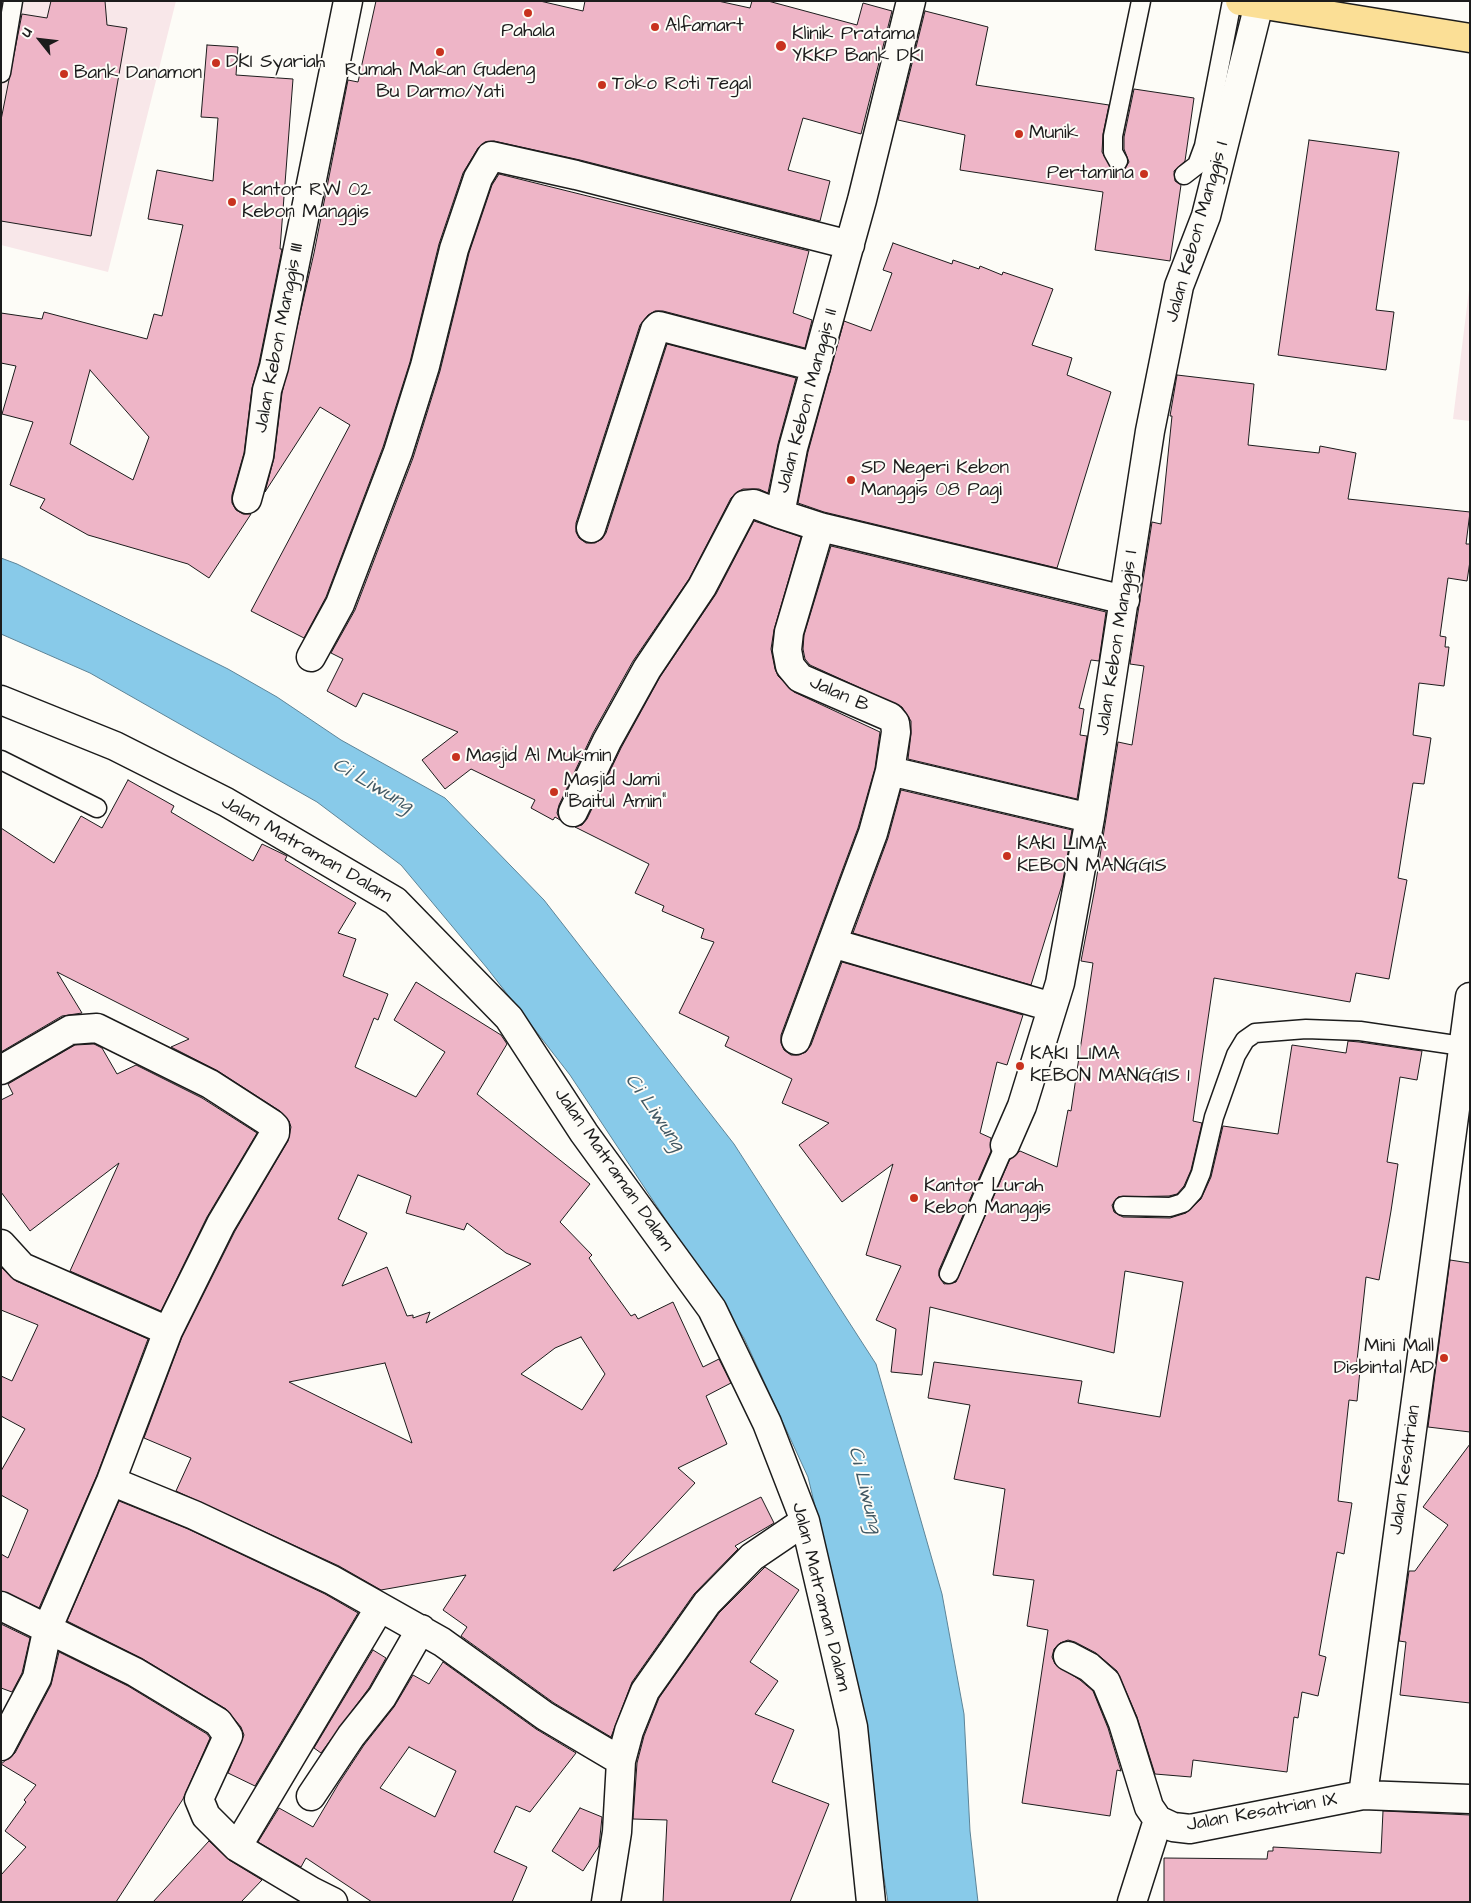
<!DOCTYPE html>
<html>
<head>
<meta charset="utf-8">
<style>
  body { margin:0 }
  #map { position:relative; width:1471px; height:1903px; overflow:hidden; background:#fdfcf7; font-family:"Architects Daughter",sans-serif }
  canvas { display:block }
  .frame { position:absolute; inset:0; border:2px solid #1c1c1c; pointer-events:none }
  .north { position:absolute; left:15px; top:15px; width:50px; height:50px; -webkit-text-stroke:4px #fdfcf7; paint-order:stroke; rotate:299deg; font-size:14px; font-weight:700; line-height:20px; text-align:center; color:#1c1c1c }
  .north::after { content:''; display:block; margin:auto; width:18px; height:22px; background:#1c1c1c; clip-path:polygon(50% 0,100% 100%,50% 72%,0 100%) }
</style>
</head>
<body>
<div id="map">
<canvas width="1471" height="1903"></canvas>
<div class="frame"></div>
<div class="north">U</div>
</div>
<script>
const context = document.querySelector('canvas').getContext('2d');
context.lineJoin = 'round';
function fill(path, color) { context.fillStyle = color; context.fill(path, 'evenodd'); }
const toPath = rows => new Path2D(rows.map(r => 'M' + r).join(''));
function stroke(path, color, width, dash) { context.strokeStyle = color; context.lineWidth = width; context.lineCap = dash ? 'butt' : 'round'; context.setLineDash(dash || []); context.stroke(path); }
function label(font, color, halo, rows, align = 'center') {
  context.font = font + ' "Architects Daughter",sans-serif'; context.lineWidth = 4; context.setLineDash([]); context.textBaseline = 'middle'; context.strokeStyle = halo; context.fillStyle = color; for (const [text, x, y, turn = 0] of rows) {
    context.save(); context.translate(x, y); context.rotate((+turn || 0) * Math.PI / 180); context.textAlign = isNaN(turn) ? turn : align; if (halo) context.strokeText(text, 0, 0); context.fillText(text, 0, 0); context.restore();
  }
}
fill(toPath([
  [1,1,176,1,108,272,1,245],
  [1470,282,1470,421,1453,419]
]), '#f8e7e9');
const water = toPath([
  [1,558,17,564,228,669,277,697,341,740,445,798,544,900,734,1144,876,1364,942,1594,964,1714,970,1831,978,1902,888,1902,842,1619,808,1477,744,1338,570,1075,487,968,401,865,317,802,90,673,1,634,1,558]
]);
fill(water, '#88cae9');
stroke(water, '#5d8497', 1);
const building = toPath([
  [51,1,105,1,107,25,127,28,91,236,1,221,1,120,22,14,47,18,51,1],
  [376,1,540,1,583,11,585,1,718,1,750,8,752,1,768,1,857,25,863,3,892,11,861,134,803,118,788,170,830,181,820,221,580,160,494,141,485,142,478,148,463,173,439,244,410,362,383,447,326,597,304,638,251,611,350,425,320,407,265,492,274,458,282,393,314,253,348,80,358,82,376,1],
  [925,11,988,27,976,85,1109,105,1103,134,1102,152,1113,170,1124,170,1129,162,1124,149,1124,137,1134,89,1194,98,1185,161,1174,171,1175,181,1181,185,1170,261,1095,250,1103,192,960,170,965,135,898,120,925,11],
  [207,45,238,47,236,75,293,79,280,249,282,249,259,363,252,388,244,453,232,495,232,503,236,510,243,514,251,514,209,578,188,564,88,535,40,508,45,499,10,485,33,422,2,414,16,366,1,363,1,313,42,319,44,312,147,339,154,314,162,316,183,225,148,219,157,170,213,181,218,118,201,117,207,45],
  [90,370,149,437,133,480,70,444,90,370],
  [1309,140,1399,152,1376,310,1394,312,1386,370,1278,355,1309,140],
  [499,174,809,251,793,313,812,320,805,348,663,311,655,311,648,315,640,325,576,523,576,532,579,538,586,543,595,543,602,539,606,533,667,344,796,378,778,444,768,493,759,489,743,489,737,492,731,498,689,579,633,661,593,733,559,805,557,813,560,820,555,817,553,820,531,808,535,800,471,769,445,789,422,760,458,732,363,693,356,707,327,691,343,659,331,653,355,610,413,458,440,371,469,253,492,185,499,174],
  [893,243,952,264,953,260,979,269,980,266,1002,275,1003,272,1053,289,1032,345,1072,358,1067,375,1111,392,1057,568,824,512,798,503,808,452,844,321,871,331,892,273,883,270,893,243],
  [1177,375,1254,384,1248,445,1319,453,1320,446,1356,453,1348,499,1470,512,1466,544,1470,544,1470,561,1467,581,1448,578,1440,636,1446,637,1445,647,1449,647,1444,686,1419,683,1413,735,1431,738,1424,784,1413,783,1398,878,1407,880,1389,979,1356,973,1350,1002,1214,978,1193,1121,1202,1123,1191,1170,1184,1186,1177,1194,1169,1196,1118,1197,1112,1205,1114,1212,1123,1217,1170,1218,1186,1213,1201,1199,1211,1177,1223,1126,1278,1134,1292,1045,1346,1053,1348,1041,1359,1042,1422,1051,1417,1080,1400,1077,1387,1162,1398,1164,1391,1211,1379,1280,1366,1277,1356,1370,1360,1370,1357,1401,1349,1400,1338,1501,1352,1503,1344,1554,1337,1552,1319,1655,1326,1657,1318,1696,1302,1692,1298,1718,1294,1717,1287,1772,1193,1760,1191,1777,1155,1774,1137,1717,1117,1671,1096,1653,1075,1642,1068,1640,1060,1643,1054,1649,1052,1657,1055,1664,1080,1680,1093,1691,1108,1728,1121,1771,1117,1770,1110,1816,1022,1803,1048,1630,1027,1626,1034,1580,993,1575,1005,1489,954,1479,970,1405,928,1398,934,1362,1082,1381,1078,1403,1160,1417,1183,1282,1125,1271,1114,1353,930,1307,922,1375,891,1372,896,1329,876,1320,901,1266,866,1255,893,1164,842,1202,799,1145,829,1123,782,1103,792,1079,725,1046,729,1037,679,1013,714,942,701,938,704,929,662,911,664,906,635,893,649,864,575,827,582,825,587,819,621,748,660,677,716,594,754,521,801,537,774,630,771,649,775,669,778,676,794,692,880,732,875,768,858,828,781,1035,781,1043,784,1050,791,1055,799,1055,806,1052,811,1045,842,962,1023,1015,1007,1065,997,1062,980,1133,991,1138,991,1151,939,1270,939,1276,944,1284,956,1282,1010,1159,1020,1151,1057,1167,1068,1110,1071,1111,1093,963,1081,961,1095,888,1118,742,1132,745,1144,666,1130,664,1152,522,1161,524,1172,416,1170,416,1177,375],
  [831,546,1106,612,1099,661,1091,660,1079,708,1084,709,1080,735,1087,736,1077,799,908,759,911,734,911,721,902,707,810,665,805,659,803,649,804,635,831,546],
  [128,780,174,806,171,812,253,861,262,844,287,856,285,860,356,903,338,933,356,939,343,976,388,994,378,1020,374,1018,355,1067,416,1097,445,1052,394,1020,416,982,501,1035,507,1044,477,1094,590,1184,560,1222,592,1255,589,1258,631,1316,635,1314,638,1319,673,1302,703,1367,719,1359,731,1383,706,1396,727,1444,678,1468,695,1483,613,1571,761,1497,774,1523,735,1546,738,1549,694,1594,632,1682,611,1737,554,1703,461,1636,467,1627,443,1610,466,1575,381,1590,339,1566,176,1491,191,1458,144,1438,182,1337,235,1231,288,1141,291,1127,289,1121,280,1111,218,1071,171,1047,189,1039,57,972,82,1013,62,1016,1,1052,1,828,54,863,81,816,102,828,128,780],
  [358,1175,411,1196,406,1213,464,1230,467,1223,506,1253,531,1264,426,1323,430,1312,413,1318,413,1315,407,1316,387,1267,342,1286,367,1233,338,1219,358,1175],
  [581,1337,605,1374,582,1410,521,1374,555,1348,581,1337],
  [385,1363,412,1443,289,1382,385,1363],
  [901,790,1072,830,1062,885,1031,985,853,933,888,838,901,790],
  [94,1044,102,1048,117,1074,136,1065,202,1098,257,1133,207,1217,161,1311,70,1271,119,1163,30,1231,1,1192,1,1100,13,1094,8,1084,75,1045,94,1044],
  [1450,1260,1470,1263,1470,1432,1428,1427,1450,1260],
  [1,1267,16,1281,148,1339,97,1475,39,1608,1,1591,1,1554,8,1558,28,1510,1,1495,1,1471,25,1429,1,1416,1,1376,12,1381,38,1325,1,1310,1,1267],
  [1470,1444,1470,1703,1400,1695,1406,1642,1399,1641,1409,1571,1415,1571,1448,1525,1423,1507,1470,1444],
  [119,1501,188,1529,325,1594,358,1613,255,1786,228,1773,244,1735,241,1727,226,1709,143,1659,67,1621,119,1501],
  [765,1567,799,1590,750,1662,778,1681,755,1714,794,1730,772,1782,829,1804,790,1902,663,1902,667,1820,633,1819,637,1763,644,1736,659,1698,719,1613,765,1567],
  [1,1624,30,1638,22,1673,12,1692,1,1688,1,1624],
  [373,1650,386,1658,369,1688,321,1753,314,1748,373,1650],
  [59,1652,128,1686,207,1734,210,1738,183,1799,116,1902,1,1902,1,1875,26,1847,5,1831,26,1802,24,1800,36,1785,1,1764,15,1753,51,1685,59,1652],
  [443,1662,536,1729,576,1753,530,1812,516,1806,494,1852,527,1867,512,1902,372,1902,306,1858,301,1867,258,1842,279,1808,313,1827,339,1783,364,1745,394,1707,413,1675,429,1684,443,1662],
  [409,1747,456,1771,435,1817,380,1788,409,1747],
  [580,1808,602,1817,599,1846,583,1871,552,1851,580,1808],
  [1383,1811,1470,1815,1470,1902,1164,1902,1164,1858,1267,1859,1268,1851,1273,1851,1273,1847,1381,1853,1383,1811],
  [209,1841,229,1860,262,1880,241,1902,153,1902,209,1841]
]);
fill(building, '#eeb5c7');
stroke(building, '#1c1c1c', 1);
const service = toPath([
  [1,73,13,1],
  [1118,161,1113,152,1113,136,1141,1],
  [1184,175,1197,165,1204,146,1232,1],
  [1,760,97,808],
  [1123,1206,1170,1207,1183,1203,1193,1192,1201,1173,1214,1117,1236,1055,1245,1040,1255,1033,1306,1029,1360,1031,1462,1046],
  [949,1274,1005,1145]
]);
const minor = toPath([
  [911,1,862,200,793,448,780,514,820,527,1125,600],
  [247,499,259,456,267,390,274,367,348,1],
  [591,528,655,330,659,326,816,367],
  [311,657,340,604,398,452,425,366,454,249,478,178,491,156,576,175,850,245],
  [1,700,115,746,226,802,395,901,509,1018,584,1133,712,1309,767,1423,805,1521,853,1727,871,1902],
  [890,771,1090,818],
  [573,812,607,741,647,669,702,587,745,505,754,504,780,514],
  [832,943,1052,1007],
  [796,1040,873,833,890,771,896,732,895,723,890,717,800,678,790,666,787,650,789,632,820,527],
  [1,1070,70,1030,97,1028,210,1084,272,1124,275,1127,275,1133,221,1224,168,1331,111,1481,48,1627,37,1678,1,1746],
  [1005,1145,1022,1106,1060,983,1090,818,1150,431,1179,286,1206,216,1259,4],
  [1,1244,22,1267,168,1331],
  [111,1481,194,1515,332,1580,442,1642,545,1716,621,1761],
  [1,1606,135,1672,218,1722,228,1736,199,1799,206,1816,237,1847,311,1891,333,1902],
  [1068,1656,1089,1667,1106,1682,1123,1723,1149,1807,1158,1820],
  [1363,1795,1470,997],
  [311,1796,351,1736,382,1697,421,1629],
  [237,1847,380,1607],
  [606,1902,617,1832,621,1761,629,1731,645,1691,707,1603,752,1557,805,1521],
  [1132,1902,1158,1820,1173,1827,1190,1829,1363,1795,1470,1799]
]);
const primary = toPath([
  [1240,1,1470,38]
]);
stroke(service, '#1c1c1c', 21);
stroke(minor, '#1c1c1c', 31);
stroke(primary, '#1c1c1c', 31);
stroke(service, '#fdfcf7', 18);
stroke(minor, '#fdfcf7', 28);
stroke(primary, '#fbdf96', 28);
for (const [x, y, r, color] of [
  [528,13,5,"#c8321e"],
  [655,27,5,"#c8321e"],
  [781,46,6,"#c8321e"],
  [440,52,5,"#c8321e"],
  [216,63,5,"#c8321e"],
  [64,74,5,"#c8321e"],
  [602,85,5,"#c8321e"],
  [1019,134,5,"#c8321e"],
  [1144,174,5,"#c8321e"],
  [232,202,5,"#c8321e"],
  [851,480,5,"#c8321e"],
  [456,757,5,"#c8321e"],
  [554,792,5,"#c8321e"],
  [1007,856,5,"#c8321e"],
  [1020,1066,5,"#c8321e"],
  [914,1198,5,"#c8321e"],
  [1444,1358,5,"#c8321e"]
]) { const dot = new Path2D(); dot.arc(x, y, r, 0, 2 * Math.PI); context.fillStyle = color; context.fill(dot); stroke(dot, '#fdfcf7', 2); }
label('19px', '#1c1c1c', '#fdfcf7', [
  ["Alfamart",665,27],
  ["Pahala",528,32,"center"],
  ["Klinik Pratama",792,35],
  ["YKKP Bank DKI",792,57],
  ["DKI Syariah",226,63],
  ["Rumah Makan Gudeng",440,71,"center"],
  ["Bu Darmo/Yati",440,93,"center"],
  ["Bank Danamon",74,74],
  ["Toko Roti Tegal",612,85],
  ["Munik",1029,134],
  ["Pertamina",1134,174,"right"],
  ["Kantor RW 02",242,191],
  ["Kebon Manggis",242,213],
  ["SD Negeri Kebon",861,469],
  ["Manggis 08 Pagi",861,491],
  ["Masjid Al Mukmin",466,757],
  ["Masjid Jami",564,781],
  ["\"Baitul Amin\"",564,803],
  ["KAKI LIMA",1017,845],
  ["KEBON MANGGIS",1017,867],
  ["KAKI LIMA",1030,1055],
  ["KEBON MANGGIS 1",1030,1077],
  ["Kantor Lurah",924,1187],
  ["Kebon Manggis",924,1209],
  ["Mini Mall",1434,1347,"right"],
  ["Disbintal AD",1434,1369,"right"]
], 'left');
label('19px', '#1c1c1c', '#fdfcf7', [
  ["Jalan Kebon Manggis I",1198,232,-74],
  ["Jalan Kebon Manggis III",280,338,-79],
  ["Jalan Kebon Manggis II",808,401,-75],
  ["Jalan Kebon Manggis I",1118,643,-81],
  ["Jalan B",839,695,24],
  ["Jalan Matraman Dalam",306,850,30],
  ["Jalan Matraman Dalam",613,1170,55],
  ["Jalan Kesatrian",1406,1470,-82],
  ["Jalan Matraman Dalam",820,1597,76],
  ["Jalan Kesatrian IX",1262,1813,-10]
]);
label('italic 20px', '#425964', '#fdfcf7', [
  ["Ci Liwung",372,786,30],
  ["Ci Liwung",654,1113,55],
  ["Ci Liwung",864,1490,76]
]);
</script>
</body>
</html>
